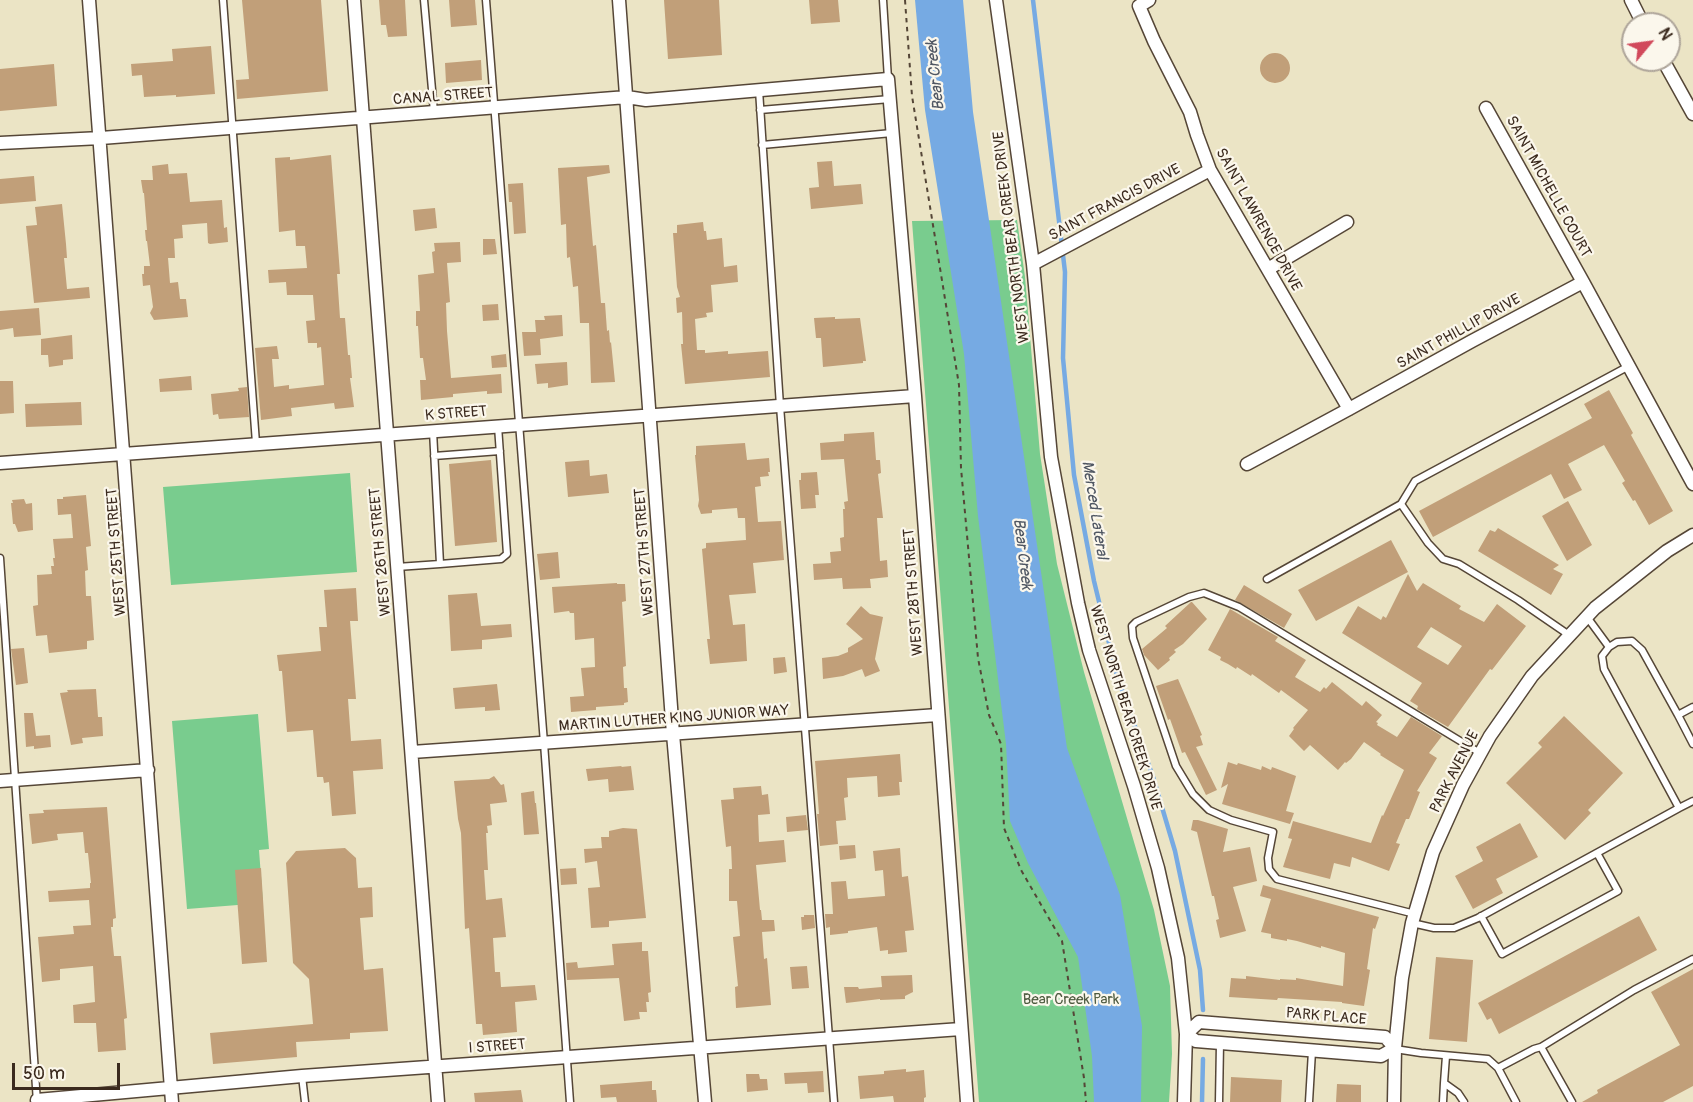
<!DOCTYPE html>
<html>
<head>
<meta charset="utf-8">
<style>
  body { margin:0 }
  #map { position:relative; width:1693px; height:1102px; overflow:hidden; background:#ebe4c5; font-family:Pangolin,sans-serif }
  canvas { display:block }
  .north { position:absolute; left:1621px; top:12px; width:60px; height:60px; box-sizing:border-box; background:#fbf7ec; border:2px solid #aea59a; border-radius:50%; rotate:61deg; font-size:16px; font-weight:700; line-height:24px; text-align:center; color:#3b2a1e }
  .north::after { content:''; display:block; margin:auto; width:21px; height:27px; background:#d1495b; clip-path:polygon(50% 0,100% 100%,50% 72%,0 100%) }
  .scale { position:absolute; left:12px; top:1063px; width:108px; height:27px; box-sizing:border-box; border:3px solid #3b2a1e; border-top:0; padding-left:8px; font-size:18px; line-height:21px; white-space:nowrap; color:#3b2a1e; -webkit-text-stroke:4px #fbf7ec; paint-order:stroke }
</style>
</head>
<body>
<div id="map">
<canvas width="1693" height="1102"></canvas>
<div class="north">N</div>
<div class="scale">50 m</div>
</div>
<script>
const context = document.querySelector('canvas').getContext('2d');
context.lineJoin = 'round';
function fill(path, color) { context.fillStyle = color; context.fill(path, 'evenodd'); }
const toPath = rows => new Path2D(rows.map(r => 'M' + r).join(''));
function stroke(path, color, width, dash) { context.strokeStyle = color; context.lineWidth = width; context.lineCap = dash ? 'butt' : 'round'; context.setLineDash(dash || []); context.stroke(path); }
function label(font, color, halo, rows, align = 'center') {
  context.font = font + ' Pangolin,sans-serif'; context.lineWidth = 4.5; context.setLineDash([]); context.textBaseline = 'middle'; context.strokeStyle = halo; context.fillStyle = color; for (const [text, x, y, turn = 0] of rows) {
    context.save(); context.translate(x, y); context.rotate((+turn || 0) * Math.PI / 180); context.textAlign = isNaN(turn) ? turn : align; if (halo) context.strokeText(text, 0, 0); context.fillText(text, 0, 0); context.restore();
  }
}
fill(toPath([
  [1017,220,1025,277,1040,454,1057,564,1084,672,1154,910,1170,986,1172,1054,1169,1102,979,1102,912,221],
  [350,473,357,572,171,585,163,487],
  [258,714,269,849,259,850,263,903,187,909,172,721]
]), '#79cc8e');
fill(toPath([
  [915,0,963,0,973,112,1067,748,1120,895,1142,1026,1141,1102,1094,1102,1092,1056,1078,957,1028,863,1010,821,1006,744,978,516,964,354,925,110]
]), '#76aae3');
stroke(toPath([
  [1033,0,1065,272,1063,358,1074,475,1094,581,1117,676,1153,777,1175,851,1200,970,1203,1010],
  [1202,1102,1203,1059]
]), '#76aae3', 4.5);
fill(toPath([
  [242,0,321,0,328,91,237,99,236,80,249,79],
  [379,0,405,0,407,36,388,37,386,25,381,25],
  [449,0,475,0,477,25,451,27],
  [664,0,719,0,722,55,668,59],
  [809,0,838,0,840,22,811,24],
  [211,46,215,94,176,97,176,95,144,97,142,75,132,76,131,64,173,61,172,49],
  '1260 68a15 15 0 1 1 30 0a15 15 0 1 1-30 0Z',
  [481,60,482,80,446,83,445,63],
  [54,64,57,106,0,111,0,69],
  [331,155,340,274,337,274,340,318,345,318,348,355,350,355,352,378,350,378,354,407,335,409,334,403,291,408,292,416,261,420,255,348,277,346,279,359,272,359,274,387,289,385,289,389,324,385,321,347,317,348,317,343,308,343,306,321,315,320,313,295,287,295,286,282,269,283,268,270,307,268,305,246,296,246,295,230,279,232,275,158,290,157,290,160],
  [832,161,834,186,861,184,863,204,811,209,809,188,819,187,817,162],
  [168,164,169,174,187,173,190,202,222,200,224,228,227,227,228,242,210,244,208,243,207,223,182,225,183,238,174,239,175,258,168,258,170,283,178,282,180,299,186,299,188,317,154,320,150,313,153,307,150,285,143,286,142,274,144,274,144,266,150,266,147,241,146,241,145,230,147,230,144,193,143,193,141,180,153,180,152,166],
  [609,165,610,173,587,177,593,246,596,245,601,303,605,303,607,331,609,330,610,343,611,342,615,382,591,383,589,323,580,323,578,286,573,287,570,257,567,258,566,224,561,225,558,168],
  [34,176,36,201,0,204,0,179],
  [523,183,526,233,514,234,512,202,509,202,508,184],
  [62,204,66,244,67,258,64,258,67,289,89,287,90,298,34,303,26,226,37,225,35,207],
  [435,208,437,228,415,231,413,210],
  [703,222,704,231,706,231,707,240,722,238,724,267,737,265,738,282,711,285,713,312,706,313,707,317,695,319,697,350,705,350,705,353,728,351,728,354,768,351,770,377,685,384,681,344,683,344,682,312,677,313,676,298,680,297,677,287,673,233,677,233,677,225],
  [483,239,495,239,497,254,483,255],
  [460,242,461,262,447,263,450,302,446,303,447,331,451,378,501,374,502,393,487,394,487,391,453,394,453,397,421,400,420,380,426,380,423,358,420,358,418,326,416,326,416,311,420,311,418,275,434,273,432,252,435,251,434,243],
  [498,304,499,320,483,321,482,305],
  [39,308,41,335,14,337,13,328,0,330,0,311],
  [562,315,563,336,540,339,541,355,524,356,522,332,536,332,535,320,545,320,544,316],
  [835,317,835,319,860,318,866,361,863,361,863,363,823,367,821,338,816,338,814,318],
  [72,335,73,359,63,360,63,365,49,367,48,355,41,355,41,339],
  [506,354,507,367,492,368,491,356],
  [567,362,568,385,548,388,548,383,537,384,535,364],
  [191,376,192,390,160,392,159,379],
  [0,381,13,381,14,413,0,414],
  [247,387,249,417,219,419,218,414,213,415,211,394,239,391,238,388],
  [1609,390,1633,433,1631,435,1673,511,1649,525,1635,500,1633,501,1622,483,1625,481,1604,445,1568,464,1582,490,1564,499,1551,474,1433,537,1419,511,1592,418,1584,404],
  [81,402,82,425,26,427,25,404],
  [874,432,876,460,880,460,881,473,878,474,883,518,877,518,880,561,887,560,888,577,870,579,871,588,843,589,842,578,814,580,813,564,831,563,830,552,841,551,840,538,844,537,843,509,845,509,844,502,848,501,844,459,821,460,820,443,844,441,844,434],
  [745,443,747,460,769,458,770,472,768,472,769,476,760,477,761,486,755,487,758,522,781,521,784,560,753,563,756,593,729,595,733,625,745,624,747,661,710,664,707,639,710,639,702,549,706,548,706,543,746,540,745,518,738,518,737,508,712,510,712,513,701,514,698,506,699,500,695,455,696,455,696,446],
  [491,460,497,542,455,546,449,464],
  [589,460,590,476,607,474,609,493,568,497,565,462],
  [817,472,819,495,815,495,816,508,801,509,799,480,801,480,801,473],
  [86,495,91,546,86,547,88,570,85,571,86,596,91,596,94,640,87,641,87,649,49,653,47,635,36,636,33,606,38,605,37,575,52,574,51,566,54,566,53,558,55,558,53,539,73,538,71,514,58,515,57,499,63,499,63,497],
  [24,499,26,504,32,503,33,530,18,532,15,524,13,524,11,503,13,503,12,500],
  [1568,501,1592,545,1567,561,1542,516],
  [1498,528,1559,565,1553,569,1563,574,1551,595,1478,551,1490,530,1495,532],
  [1391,540,1408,572,1316,621,1298,590],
  [558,552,560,578,540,580,537,554],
  [1408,574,1417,591,1423,583,1461,606,1459,609,1484,622,1497,604,1526,626,1492,670,1490,669,1448,727,1417,709,1418,706,1410,701,1422,683,1342,633,1358,606,1381,620,1383,616,1386,618],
  [1431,627,1462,646,1448,665,1417,647],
  [617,583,617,584,625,584,626,601,622,602,626,666,623,667,624,688,627,688,628,702,624,703,624,705,596,707,596,710,571,712,570,697,584,696,581,668,595,667,594,638,575,640,574,613,570,613,569,611,554,613,552,587],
  [1244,585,1292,614,1284,628,1235,600],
  [356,588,358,621,350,621,356,699,348,699,351,741,381,739,383,769,353,771,356,814,332,816,329,782,324,783,323,777,317,777,313,730,287,732,282,671,279,671,277,655,321,651,319,627,327,627,324,590],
  [477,593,481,626,511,624,512,637,482,640,482,649,451,651,448,595],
  [1191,602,1192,602,1207,619,1183,644,1174,650,1176,652,1169,658,1170,660,1158,670,1144,655,1142,649,1167,628,1165,626],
  [861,606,870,614,883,617,875,659,880,671,865,677,862,669,843,676,823,679,822,658,838,656,848,652,848,648,863,639,846,624],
  [1230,609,1278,637,1275,641,1306,660,1295,677,1320,692,1324,687,1326,689,1332,682,1362,706,1366,701,1382,715,1376,722,1378,723,1377,725,1397,737,1411,717,1442,736,1429,753,1437,758,1417,791,1420,792,1409,819,1406,819,1396,843,1400,844,1389,871,1352,857,1350,867,1334,863,1330,879,1283,867,1292,839,1288,838,1293,821,1371,843,1382,815,1383,816,1404,770,1380,755,1381,754,1364,742,1351,759,1346,763,1345,762,1338,770,1310,745,1304,751,1289,736,1294,729,1293,728,1308,710,1281,690,1279,693,1252,674,1251,676,1237,667,1236,669,1228,664,1220,660,1221,657,1208,650],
  [24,648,28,683,16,685,11,649],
  [785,657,787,672,774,674,773,658],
  [1178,679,1202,735,1200,736,1203,745,1196,747,1217,790,1206,795,1185,752,1182,753,1170,719,1168,720,1156,686],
  [497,684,500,710,485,711,485,707,455,709,453,688],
  [96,689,98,717,102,717,103,736,82,738,83,743,71,745,60,693,68,692,67,690],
  [24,713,33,713,36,736,50,735,51,747,34,749,34,746,26,747],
  [1564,716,1623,773,1588,810,1591,813,1565,840,1506,783,1542,747,1538,743],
  [900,754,902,782,899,782,900,795,878,797,877,776,847,778,848,797,844,798,846,820,836,821,838,844,820,846,817,814,819,814,815,761],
  [1228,762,1237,765,1238,763,1261,770,1262,766,1271,770,1272,767,1296,776,1286,811,1294,813,1290,824,1222,804,1228,784,1221,788],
  [622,766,621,767,631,766,634,790,609,792,608,779,588,781,586,769],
  [494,776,501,785,504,784,507,802,490,804,492,825,487,826,488,833,486,833,488,870,484,870,486,900,502,898,506,937,493,938,495,972,500,972,501,987,502,987,535,985,537,1000,515,1002,517,1032,483,1035,482,1024,476,1024,469,928,465,929,461,833,458,819,454,781,489,779],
  [761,786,762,795,768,794,770,814,758,815,759,842,784,840,786,862,756,865,760,910,761,910,762,920,774,920,775,931,762,932,764,959,767,958,771,1005,736,1008,735,987,738,986,733,937,740,936,737,901,729,901,729,869,732,869,731,846,726,847,721,800,734,799,733,788],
  [534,791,535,803,536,803,539,834,524,835,521,793],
  [107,807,116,918,113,919,113,927,111,927,114,956,121,956,127,1018,124,1019,126,1050,98,1052,96,1023,74,1023,73,1005,95,1002,93,966,60,969,60,980,42,982,38,937,74,934,73,926,91,925,89,900,49,902,48,891,90,888,90,883,91,883,88,853,85,853,83,832,57,834,58,840,32,844,29,814,44,813,43,810],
  [806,815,808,830,787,832,786,817],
  [1193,820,1198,820,1228,829,1223,852,1250,847,1257,881,1233,887,1246,931,1220,938,1216,920,1219,919,1214,896,1212,896,1197,832,1191,830],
  [1520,823,1538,857,1496,879,1503,893,1473,909,1455,876,1483,861,1476,847],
  [623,828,637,829,646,918,609,921,609,927,591,928,588,888,600,887,597,861,585,863,584,849,602,848,601,837,609,837,609,831],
  [855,845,856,858,840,860,839,846],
  [345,848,356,858,358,888,372,887,373,917,360,918,364,970,383,968,388,1031,350,1033,350,1039,296,1042,297,1057,213,1064,210,1033,313,1024,309,979,293,963,286,863,296,851],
  [900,848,902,877,908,876,914,930,905,931,907,952,888,954,888,950,880,951,877,927,848,931,848,933,830,935,830,927,826,928,825,914,833,914,831,882,846,881,848,899,885,896,883,870,875,871,873,851],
  [261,868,267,962,242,964,235,870],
  [576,868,577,884,561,885,560,869],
  [1263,885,1379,917,1375,929,1373,928,1367,969,1370,970,1364,1006,1342,1003,1342,1002,1278,998,1277,1000,1229,997,1231,978,1246,979,1246,976,1280,980,1280,979,1296,980,1296,978,1343,986,1345,953,1321,946,1321,948,1297,941,1287,939,1287,941,1271,938,1271,934,1261,932,1271,899,1260,896],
  [804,915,814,915,815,928,802,930,801,917,804,917],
  [1639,916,1657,950,1499,1034,1491,1018,1487,1020,1478,1003],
  [642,942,642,951,648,951,651,992,648,993,649,1002,646,1002,647,1012,639,1012,640,1019,624,1021,619,978,567,980,566,963,577,962,578,968,614,965,612,944],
  [1436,957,1473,960,1467,1042,1429,1039],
  [807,966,809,988,792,989,790,967],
  [1693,969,1693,1086,1663,1102,1582,1102,1598,1093,1597,1090,1680,1045,1651,992],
  [912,975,913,992,905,996,905,999,880,1000,880,999,846,1003,844,987,858,987,859,989,882,987,881,976],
  [906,1069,906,1072,924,1070,926,1097,924,1098,924,1102,894,1102,893,1096,860,1099,858,1076,884,1074,884,1071],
  [823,1071,824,1092,808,1093,807,1083,785,1084,784,1073],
  [746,1074,759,1074,760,1079,767,1079,768,1090,747,1092],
  [1231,1077,1282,1080,1281,1102,1230,1102],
  [652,1081,652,1090,656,1090,657,1102,617,1102,616,1097,601,1098,600,1085],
  [1337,1084,1361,1085,1361,1102,1336,1102],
  [521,1090,523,1102,475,1102,474,1093]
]), '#c19f79');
const service = toPath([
  [223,0,256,443],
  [424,0,434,112],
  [486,0,544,743,570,1102],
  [883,0,888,79],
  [759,90,780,406,834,1102],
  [760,110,890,99],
  [762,145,892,133],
  [433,431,440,564,501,559,507,554,498,426],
  [434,456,500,451],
  [1401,504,1428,543,1443,559,1459,564,1518,600,1569,635],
  [0,558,37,1102],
  [397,567,440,564],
  [1267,579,1401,504,1415,481,1629,366],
  [1587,617,1609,647,1602,656,1604,669,1679,808,1693,801],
  [1609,647,1617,642,1632,641,1642,650,1678,715,1693,707],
  [1678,715,1693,744],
  [1415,914,1277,879,1269,869,1268,858,1273,832,1231,820,1209,810,1193,794,1176,766,1133,638,1132,626,1136,622,1189,597,1204,593,1239,607,1480,753],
  [1481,916,1502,954,1618,891,1597,853],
  [1412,923,1434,928,1454,928,1478,918,1679,808],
  [1541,1047,1634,990,1693,959],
  [1395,1049,1421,1053,1488,1059,1498,1068,1516,1102],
  [1446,1056,1444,1083,1458,1093,1464,1102],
  [1498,1068,1534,1049,1541,1047,1572,1102],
  [302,1076,305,1102],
  [1219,1102,1220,1043],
  [1309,1102,1312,1051],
  [1443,1102,1444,1083]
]);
const minor = toPath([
  [89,0,172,1102],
  [354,0,438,1102],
  [619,0,673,734,705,1102],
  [996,0,1033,264,1051,457,1078,603,1089,650,1134,786,1158,868,1178,958,1186,1034,1184,1102],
  [1149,0,1139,6,1154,41,1190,112,1197,135,1210,170,1349,409],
  [1631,0,1643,24],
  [1663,60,1693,114],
  [1486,108,1583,282,1693,484],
  [0,143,101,138,627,97,646,100,888,79,915,396,967,1102],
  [1033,264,1210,170],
  [1268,269,1347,222],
  [0,463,915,396],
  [1247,464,1349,409,1472,341,1583,282],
  [412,752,938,715],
  [0,781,148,770],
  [1199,1022,1385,1037,1395,1048,1381,1056,1196,1041,1186,1034,1199,1022],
  [37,1100,302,1076,961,1029],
  [1394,1102,1395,1048,1402,978,1412,923,1433,852,1463,785,1490,736,1532,676,1595,608,1667,551,1693,535]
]);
stroke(service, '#554637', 9);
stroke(minor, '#554637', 15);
stroke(toPath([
  [905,0,912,96,959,385,961,468,978,658,989,715,1001,744,1004,828,1021,870,1062,941,1084,1078,1086,1102]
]), '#554637', 2, [4.5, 4.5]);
stroke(service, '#fff', 6);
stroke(minor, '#fff', 12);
label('15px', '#3b2a1e', '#fbf7ec', [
  ["CANAL STREET",443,97,-4],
  ["SAINT MICHELLE COURT",1548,187,61],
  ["SAINT FRANCIS DRIVE",1115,203,-28],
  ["SAINT LAWRENCE DRIVE",1258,220,61],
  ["WEST NORTH BEAR CREEK DRIVE",1012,237,-97],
  ["SAINT PHILLIP DRIVE",1459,332,-29],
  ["K STREET",456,414,-4],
  ["WEST 25TH STREET",117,552,-94],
  ["WEST 26TH STREET",381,552,-95],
  ["WEST 27TH STREET",645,552,-94],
  ["WEST 28TH STREET",914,592,-94],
  ["WEST NORTH BEAR CREEK DRIVE",1125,708,73],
  ["MARTIN LUTHER KING JUNIOR WAY",674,719,-4],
  ["PARK AVENUE",1455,772,-63],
  ["PARK PLACE",1326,1017,5],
  ["I STREET",497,1047,-4]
]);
label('15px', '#4e5b40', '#fbf7ec', [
  ["Bear Creek Park",1071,1000]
]);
label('italic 16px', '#505763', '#fbf7ec', [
  ["Bear Creek",936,75,-96],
  ["Merced Lateral",1094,510,81],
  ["Bear Creek",1022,554,83]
]);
</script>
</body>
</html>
